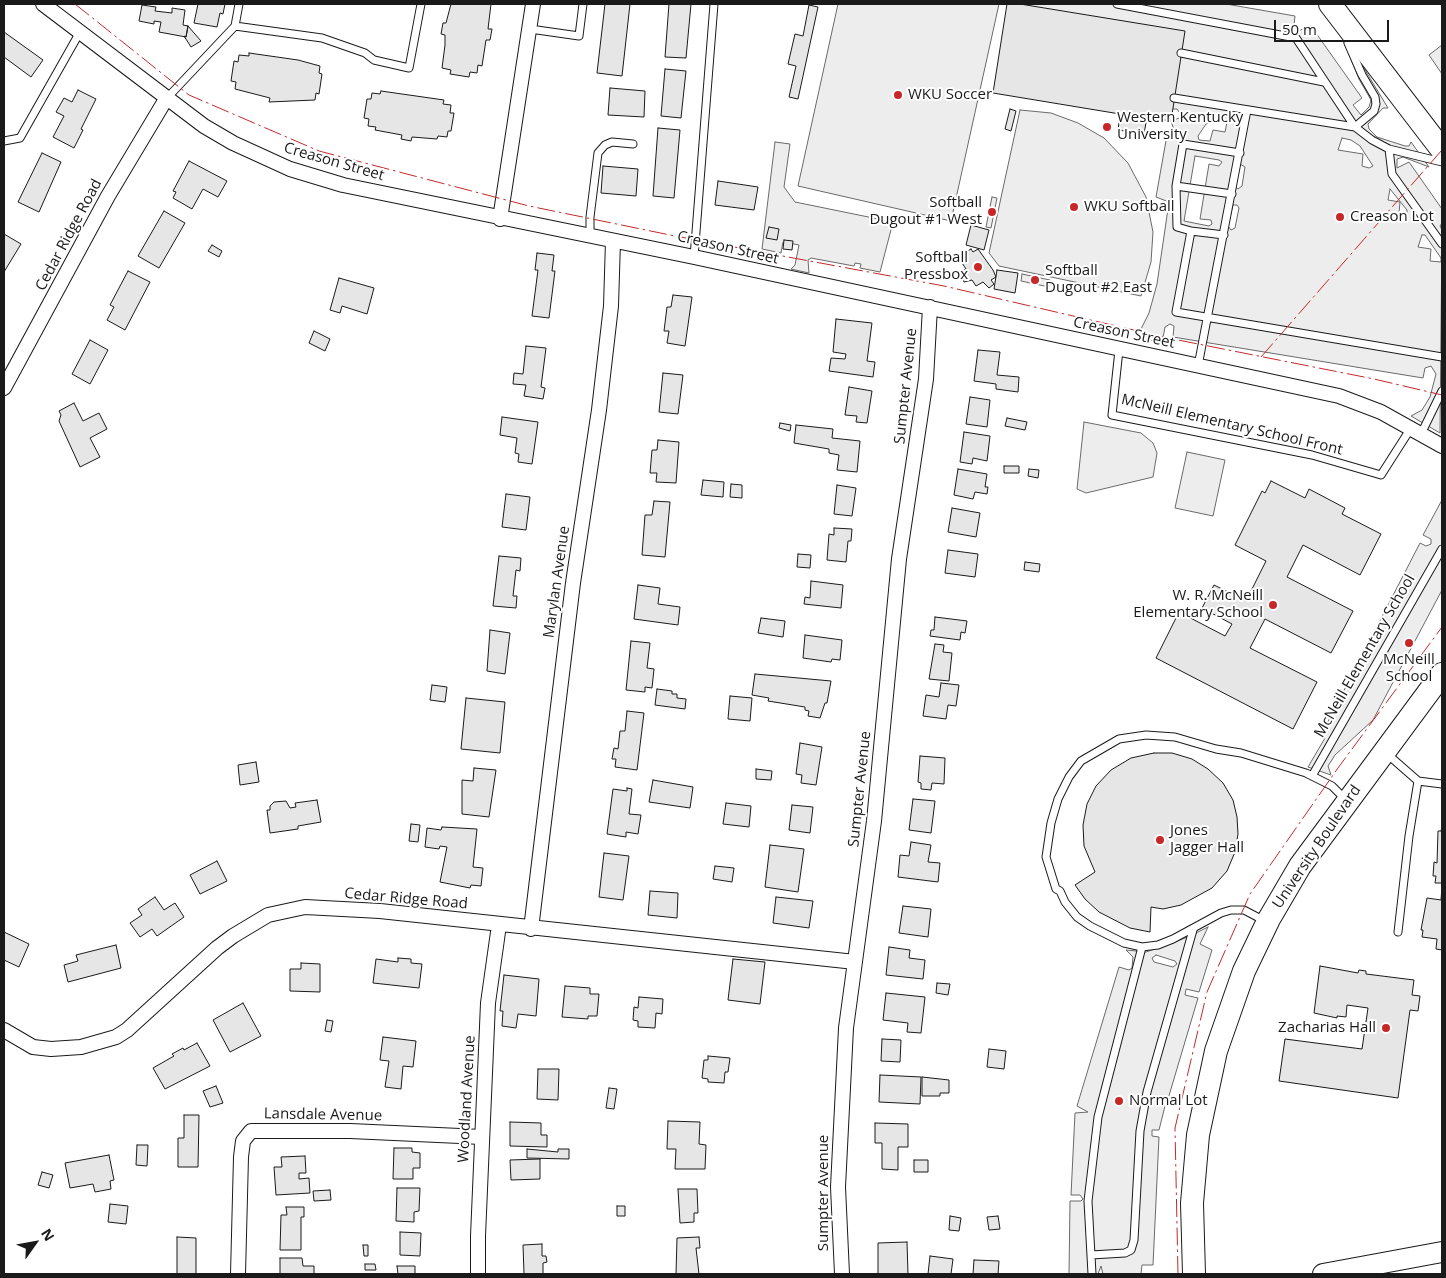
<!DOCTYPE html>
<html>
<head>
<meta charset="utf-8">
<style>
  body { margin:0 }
  #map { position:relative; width:1446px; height:1278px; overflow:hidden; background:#fff; font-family:"Open Sans",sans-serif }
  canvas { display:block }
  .frame { position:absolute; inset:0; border:5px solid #1a1a1a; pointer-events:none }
  .north { position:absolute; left:10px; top:1218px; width:50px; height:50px; -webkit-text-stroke:4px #fff; paint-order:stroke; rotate:58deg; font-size:14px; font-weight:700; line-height:20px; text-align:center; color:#1a1a1a }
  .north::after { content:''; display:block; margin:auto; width:18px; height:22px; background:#1a1a1a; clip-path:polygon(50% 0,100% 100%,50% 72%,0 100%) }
  .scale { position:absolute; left:1274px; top:20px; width:115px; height:22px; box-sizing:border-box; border:2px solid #1a1a1a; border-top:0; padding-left:6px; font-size:15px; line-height:18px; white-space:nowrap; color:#1a1a1a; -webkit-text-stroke:4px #fff; paint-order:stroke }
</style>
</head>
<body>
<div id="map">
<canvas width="1446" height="1278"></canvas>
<div class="frame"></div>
<div class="north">N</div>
<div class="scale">50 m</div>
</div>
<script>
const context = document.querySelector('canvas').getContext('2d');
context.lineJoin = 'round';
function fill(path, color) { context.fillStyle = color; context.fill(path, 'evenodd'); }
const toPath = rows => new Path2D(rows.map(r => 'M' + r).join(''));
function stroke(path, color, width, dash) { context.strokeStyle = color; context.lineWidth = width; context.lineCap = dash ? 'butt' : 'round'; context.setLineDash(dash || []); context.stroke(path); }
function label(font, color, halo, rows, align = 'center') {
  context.font = font + ' "Open Sans",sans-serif'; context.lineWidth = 4; context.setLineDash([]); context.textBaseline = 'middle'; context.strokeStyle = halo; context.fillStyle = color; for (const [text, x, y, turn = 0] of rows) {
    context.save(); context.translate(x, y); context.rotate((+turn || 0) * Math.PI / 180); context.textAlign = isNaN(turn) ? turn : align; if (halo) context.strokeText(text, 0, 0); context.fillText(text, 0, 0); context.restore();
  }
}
const built = toPath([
  [838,4,999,4,951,221,798,186,838,4],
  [1012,4,1226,4,1295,16,1294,25,1298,31,1311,26,1362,98,1353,105,1361,115,1369,107,1371,100,1359,79,1343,40,1359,60,1388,108,1383,108,1368,124,1369,129,1377,137,1405,146,1409,146,1411,142,1429,167,1403,157,1397,159,1397,168,1409,162,1442,209,1442,223,1440,226,1442,230,1440,433,1411,416,1422,410,1430,397,1436,374,1431,366,1425,368,1423,378,1374,370,1173,337,1174,326,1170,324,1165,327,1162,343,1137,337,1149,313,1157,284,1169,202,1156,197,1167,135,1176,136,1171,121,1182,117,1182,116,1177,109,1172,109,1012,4],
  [1218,119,1224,119,1227,122,1225,132,1213,130,1210,141,1199,140,1198,136,1206,124,1218,119],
  [1342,138,1351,140,1360,146,1373,166,1369,168,1362,166,1363,154,1338,150,1342,138],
  [1195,156,1219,160,1222,162,1219,166,1209,164,1200,219,1211,220,1212,224,1209,226,1184,221,1195,156],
  [1240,164,1245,167,1242,186,1238,189,1235,187,1240,164],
  [1390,189,1407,210,1407,213,1405,216,1399,213,1400,202,1388,200,1390,189],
  [1233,205,1237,205,1239,208,1235,228,1231,230,1228,226,1233,205],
  [1422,235,1425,235,1441,258,1441,262,1430,261,1431,249,1418,247,1422,235],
  [1442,45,1442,74,1429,55,1442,45],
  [1020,110,1051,113,1078,123,1104,138,1128,163,1146,197,1153,232,1151,262,1141,296,999,266,989,253,1020,110],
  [775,142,790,144,784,187,795,202,893,222,880,272,860,268,861,264,855,263,854,266,811,258,808,260,809,273,791,269,795,265,799,245,783,242,781,253,762,249,775,142],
  [992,197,997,198,991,228,986,227,992,197],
  [1022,274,1050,280,1049,287,1021,281,1022,274],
  [1084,422,1141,433,1153,443,1157,453,1153,477,1086,493,1077,489,1084,422],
  [1187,452,1225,460,1213,516,1175,508,1187,452],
  [1442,500,1442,590,1373,720,1335,755,1328,766,1331,775,1308,767,1325,738,1321,735,1420,543,1426,546,1431,544,1431,539,1423,535,1442,500],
  [1208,927,1200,944,1212,950,1199,992,1186,989,1185,995,1198,998,1168,1099,1161,1098,1159,1102,1165,1106,1159,1130,1152,1130,1152,1136,1159,1137,1153,1265,1142,1265,1141,1274,1103,1274,1101,1266,1098,1274,1069,1274,1070,1201,1081,1201,1083,1199,1080,1195,1071,1195,1075,1113,1088,1112,1077,1106,1119,967,1129,970,1132,968,1133,957,1126,950,1146,952,1188,937,1208,927],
  [1156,955,1175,961,1177,964,1173,967,1154,962,1152,958,1156,955]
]);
fill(built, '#ededed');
stroke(built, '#6a6a6a', 1);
const building = toPath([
  [198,4,225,4,223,14,220,13,217,27,194,23,198,4],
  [451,4,491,4,488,29,492,29,490,40,486,40,482,66,478,65,477,73,470,72,469,77,450,74,451,70,442,68,445,45,445,35,441,34,443,23,446,23,451,4],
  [605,4,630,4,622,76,597,73,605,4],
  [669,4,691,4,686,58,665,57,669,4],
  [1007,4,1020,4,1185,31,1171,121,1147,117,1144,134,1118,130,1120,114,993,93,1007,4],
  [142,5,156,7,155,11,172,13,172,8,185,10,183,25,188,26,186,37,159,32,161,22,154,21,154,24,139,21,142,5],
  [809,5,818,7,798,99,789,97,796,66,788,64,795,34,803,36,809,5],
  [188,26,201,41,191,47,184,36,186,37,188,26],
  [4,32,43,60,31,77,4,57,4,32],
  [249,53,298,60,320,66,319,73,322,74,319,94,316,93,315,100,269,102,270,98,235,89,236,82,231,81,234,61,238,62,239,55,249,56,249,53],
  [665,69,686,71,681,118,661,116,665,69],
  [610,88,645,91,644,117,608,115,610,88],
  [78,90,96,99,81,129,83,130,74,148,53,137,64,116,56,112,64,98,72,102,78,90],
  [381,91,444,100,443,104,451,105,450,113,454,113,451,131,448,131,447,137,438,136,437,139,412,137,411,141,401,139,402,135,375,130,376,127,368,126,369,119,364,118,367,99,371,99,372,93,380,94,381,91],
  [1010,109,1016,111,1011,131,1005,129,1010,109],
  [658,128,680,130,674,198,653,196,658,128],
  [42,153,61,162,39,212,18,202,42,153],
  [189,161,227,181,218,197,203,189,192,209,173,198,176,192,173,191,189,161],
  [603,166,638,169,636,196,601,193,603,166],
  [718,181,758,187,754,210,715,205,718,181],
  [164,211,185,223,159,268,138,256,164,211],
  [971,225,989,230,984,250,966,245,971,225],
  [769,227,779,229,777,240,766,238,769,227],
  [4,234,21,244,4,272,4,234],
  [784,240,793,241,792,250,783,249,784,240],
  [212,245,222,251,219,257,208,251,212,245],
  [971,249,973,252,978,249,993,270,996,277,991,280,994,284,989,288,983,282,976,286,972,280,964,282,961,276,963,275,961,272,966,269,962,263,968,259,964,253,971,249],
  [537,253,554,255,552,271,555,271,549,318,532,316,538,270,535,270,537,253],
  [997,270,1018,273,1015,293,994,289,997,270],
  [128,271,150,282,125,330,107,320,114,307,110,305,128,271],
  [339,278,374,288,367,314,342,306,340,313,330,310,339,278],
  [673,295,692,297,685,346,667,343,669,331,664,331,667,307,671,307,673,295],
  [836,319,872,323,867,361,875,362,873,377,829,371,831,358,845,359,846,354,833,352,836,319],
  [314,331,330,339,325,351,309,343,314,331],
  [90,340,108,350,90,384,72,374,90,340],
  [526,346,546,348,541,387,545,388,543,399,524,396,526,385,513,384,514,373,523,374,526,346],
  [978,350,1000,352,997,375,1019,377,1018,392,996,389,996,384,974,381,978,350],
  [663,373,683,375,678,414,659,412,663,373],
  [849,387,872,391,867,423,856,422,857,416,845,415,849,387],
  [970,397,990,400,987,427,966,424,970,397],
  [74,403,83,421,99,413,107,429,90,438,100,457,80,467,59,421,61,415,59,411,74,403],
  [502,417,538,422,532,464,518,462,519,454,515,453,517,438,500,435,502,417],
  [1007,418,1027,422,1025,430,1005,426,1007,418],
  [780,423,791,425,790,431,779,428,780,423],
  [796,425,833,429,832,438,860,441,857,472,837,470,839,455,829,453,829,449,794,443,796,425],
  [964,432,990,436,987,461,973,458,972,464,960,462,964,432],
  [658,440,679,442,676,483,656,482,657,473,650,473,652,450,657,450,658,440],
  [1004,466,1019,466,1019,473,1004,473,1004,466],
  [958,469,987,474,985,487,988,487,987,494,975,492,973,499,954,495,958,469],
  [1029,469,1039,470,1038,478,1028,476,1029,469],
  [703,480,724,482,723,497,701,495,703,480],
  [1271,481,1305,498,1309,489,1345,508,1342,514,1381,534,1360,575,1303,545,1287,577,1353,611,1331,653,1265,619,1250,648,1317,682,1293,729,1156,658,1179,612,1225,636,1232,624,1202,608,1214,585,1246,601,1266,561,1235,545,1262,491,1265,493,1271,481],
  [731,484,742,485,742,498,730,497,731,484],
  [837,485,856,488,852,516,834,514,837,485],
  [506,494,530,497,526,530,502,527,506,494],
  [654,501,670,502,665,557,642,555,645,515,652,515,654,501],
  [952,508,980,513,976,537,948,532,952,508],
  [834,528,852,529,851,541,848,541,846,562,827,560,829,534,834,535,834,528],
  [948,550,978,554,975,577,945,573,948,550],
  [798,554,811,555,810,568,797,567,798,554],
  [499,556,521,558,520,571,516,570,513,596,517,596,516,608,493,606,499,556],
  [1025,562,1040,564,1039,572,1024,570,1025,562],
  [811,581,843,585,841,608,804,604,805,597,810,598,811,581],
  [638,585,660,588,658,604,680,607,678,625,634,619,638,585],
  [935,617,967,621,965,633,961,632,960,640,930,636,931,630,934,630,935,617],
  [761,618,785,621,783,637,758,633,761,618],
  [490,630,510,633,505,674,487,671,490,630],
  [805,635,842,640,840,660,832,659,831,662,803,658,805,635],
  [631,641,650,643,647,668,654,669,652,688,645,687,645,692,626,690,631,641],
  [935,644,944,645,943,652,952,653,949,681,929,679,935,644],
  [755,674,831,681,827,703,825,703,820,718,808,716,809,711,805,710,805,707,768,701,769,698,752,695,755,674],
  [941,683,959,685,956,706,948,705,946,719,923,716,926,695,939,697,941,683],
  [432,685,447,687,445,702,430,700,432,685],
  [657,689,672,691,672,694,677,694,677,698,686,699,685,709,655,705,657,689],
  [730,696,752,698,750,721,728,719,730,696],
  [466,698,505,702,500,753,461,749,466,698],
  [627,711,644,713,637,770,615,767,616,759,612,759,614,748,618,749,620,731,625,731,627,711],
  [800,743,822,747,816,785,801,783,802,775,796,774,800,743],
  [1154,753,1172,753,1192,759,1208,769,1223,783,1233,800,1237,817,1238,834,1235,852,1227,871,1212,888,1181,905,1163,909,1151,907,1150,932,1130,928,1099,912,1085,899,1075,885,1095,872,1084,846,1083,825,1087,804,1096,786,1111,770,1131,758,1154,753],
  [920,756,945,758,944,784,932,783,931,790,921,789,921,783,918,782,920,756],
  [256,762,259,782,240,785,238,765,256,762],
  [474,768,496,770,489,817,462,814,462,780,473,781,474,768],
  [756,769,772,771,771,780,756,779,756,769],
  [653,780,693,787,690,808,649,802,653,780],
  [627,788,632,789,629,814,641,815,638,834,626,832,626,837,607,834,613,789,627,791,627,788],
  [913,799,935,801,931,833,909,830,913,799],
  [317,800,321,822,298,826,298,829,270,833,267,810,270,810,270,806,274,802,286,801,290,808,296,807,295,803,317,800],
  [726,803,751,806,749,827,723,824,726,803],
  [792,805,813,807,810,833,789,830,792,805],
  [411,824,420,825,418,842,409,841,411,824],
  [442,827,477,829,473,867,483,868,481,886,471,885,470,888,440,882,447,847,440,846,439,849,425,847,427,828,441,830,442,827],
  [1442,827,1442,883,1435,883,1436,876,1433,876,1434,862,1437,863,1438,831,1441,831,1442,827],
  [911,842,931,845,928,862,940,863,938,882,898,877,900,855,909,856,911,842],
  [770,845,804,849,798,892,765,887,770,845],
  [604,853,629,856,623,900,599,897,604,853],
  [217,861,227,881,200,894,190,875,217,861],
  [715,866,734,868,732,882,713,879,715,866],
  [1442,886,1442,950,1436,949,1437,939,1422,937,1423,930,1421,930,1427,898,1441,900,1442,886],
  [650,891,678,893,677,918,648,915,650,891],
  [155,897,164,910,175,903,184,917,157,936,152,929,140,937,130,923,142,915,138,909,155,897],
  [776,897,813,901,809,928,773,923,776,897],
  [903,906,931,909,928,937,899,933,903,906],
  [4,932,29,944,19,967,4,960,4,932],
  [116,945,121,968,68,982,64,965,78,961,76,955,116,945],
  [889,947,910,950,909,958,925,960,923,979,886,975,889,947],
  [398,958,411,959,411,963,422,964,419,988,373,983,376,959,398,962,398,958],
  [733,959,765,962,760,1004,728,1000,733,959],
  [301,963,320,964,320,992,290,991,290,969,301,969,301,963],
  [1320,966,1358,973,1359,970,1366,971,1366,974,1414,980,1412,995,1420,996,1418,1011,1410,1010,1398,1098,1279,1081,1285,1039,1362,1049,1368,1008,1347,1005,1346,1017,1337,1016,1337,1018,1314,1013,1320,966],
  [504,975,539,979,536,1016,518,1014,516,1028,502,1026,503,1011,500,1011,504,975],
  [937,983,950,984,948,995,936,993,937,983],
  [565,986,590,988,590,994,599,994,597,1016,588,1016,588,1019,562,1017,565,986],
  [886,993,925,997,921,1033,907,1032,908,1023,883,1020,886,993],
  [639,997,663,999,662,1014,656,1013,655,1028,638,1027,638,1021,633,1020,634,1007,638,1008,639,997],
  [243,1003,261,1036,230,1052,213,1020,243,1003],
  [327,1020,333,1021,331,1032,325,1031,327,1020],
  [383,1037,416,1041,413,1067,403,1066,401,1089,385,1087,389,1061,380,1060,383,1037],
  [882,1039,901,1040,900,1062,881,1061,882,1039],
  [197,1043,210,1066,165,1089,153,1068,174,1056,172,1054,183,1048,184,1050,197,1043],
  [989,1049,1006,1051,1004,1069,987,1067,989,1049],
  [708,1056,730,1058,728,1072,725,1072,724,1083,708,1082,708,1079,702,1078,704,1060,708,1060,708,1056],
  [538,1069,559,1069,558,1100,537,1099,538,1069],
  [880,1075,921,1077,920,1104,879,1102,880,1075],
  [922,1077,949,1080,949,1093,940,1093,940,1096,922,1096,922,1077],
  [216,1086,223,1103,210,1107,203,1091,216,1086],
  [609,1088,617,1089,614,1109,606,1108,609,1088],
  [184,1115,199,1115,198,1167,178,1167,178,1138,184,1138,184,1115],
  [668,1121,700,1122,699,1144,706,1145,705,1169,675,1169,676,1149,667,1149,668,1121],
  [510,1122,541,1123,541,1135,547,1135,547,1147,510,1146,510,1122],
  [875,1123,908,1124,908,1147,898,1147,898,1170,882,1169,882,1143,875,1143,875,1123],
  [137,1145,148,1145,147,1166,136,1165,137,1145],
  [394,1148,412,1148,412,1152,420,1153,420,1168,413,1168,413,1179,393,1179,394,1148],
  [527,1149,558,1152,558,1149,569,1149,569,1159,527,1158,527,1149],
  [109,1155,114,1180,110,1181,111,1189,95,1192,93,1184,70,1188,65,1163,109,1155],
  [305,1156,306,1173,299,1173,299,1179,309,1178,310,1193,276,1195,274,1167,282,1167,281,1157,305,1156],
  [540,1159,540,1179,511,1180,510,1160,540,1159],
  [914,1160,928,1160,928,1172,914,1172,914,1160],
  [42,1172,53,1175,49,1188,38,1185,42,1172],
  [397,1188,420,1188,419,1211,414,1212,414,1222,396,1221,397,1188],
  [678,1189,697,1189,698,1213,694,1213,694,1222,680,1223,678,1189],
  [330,1190,331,1200,314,1201,313,1191,330,1190],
  [110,1204,128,1206,126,1224,108,1222,110,1204],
  [617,1206,625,1206,625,1216,617,1216,617,1206],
  [286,1207,304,1207,304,1217,301,1217,301,1250,280,1250,281,1215,287,1215,286,1207],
  [950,1216,961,1218,959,1231,949,1230,950,1216],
  [998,1216,1000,1229,989,1230,987,1217,998,1216],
  [400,1232,421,1233,420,1256,400,1255,400,1232],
  [177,1237,196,1238,196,1274,177,1274,177,1237],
  [699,1237,700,1248,696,1248,699,1274,676,1274,677,1238,699,1237],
  [907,1242,908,1274,878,1274,878,1243,907,1242],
  [542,1244,542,1256,546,1256,547,1262,543,1263,543,1274,524,1274,523,1245,542,1244],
  [363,1245,368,1245,368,1256,364,1256,363,1245],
  [930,1256,953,1259,951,1274,928,1274,930,1256],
  [280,1258,302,1258,303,1266,314,1266,314,1274,280,1274,280,1258],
  [974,1260,999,1261,998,1274,973,1274,974,1260],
  [365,1264,375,1264,376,1270,365,1270,365,1264],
  [397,1266,415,1266,415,1274,398,1274,397,1266]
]);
fill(building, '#e6e6e6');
stroke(building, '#1a1a1a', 1);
const lane = toPath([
  [1117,4,1296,38,1355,127,1372,140,1389,149,1442,162],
  [235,26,322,38,365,53,374,60,409,68,421,4],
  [530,29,579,36,583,4],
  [1181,53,1324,82],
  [167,98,235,26,239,4],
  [1174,98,1355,127,1374,111,1376,104,1375,97,1362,75,1348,43],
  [4,141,20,138,80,32],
  [1389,149,1392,174,1442,244],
  [1176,186,1232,194],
  [1191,231,1176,312,1442,357],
  [590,235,590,217,598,153,605,145,612,142,633,144],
  [1224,235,1191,231,1177,227,1176,186,1183,144,1240,153],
  [694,257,714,4],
  [1119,350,1112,415,1312,455,1381,475,1411,428],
  [1198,366,1247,110],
  [1421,434,1442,391],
  [1386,753,1418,781,1442,784],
  [1312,776,1442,549],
  [1265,921,1244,910,1231,910,1221,913,1173,939,1158,945,1142,947,1124,943,1090,926,1077,917,1065,902,1060,891,1056,889,1046,857,1051,823,1058,799,1069,777,1081,761,1119,739,1146,735,1175,737,1216,749,1241,753,1306,773,1332,786,1346,800],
  [1398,932,1409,836,1418,781],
  [1091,1255,1125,1253,1131,1250,1134,1240,1140,1131,1147,1092,1193,930],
  [1092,1274,1088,1201,1098,1117,1142,947]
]);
const street = toPath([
  [43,4,204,126,233,143,290,169,343,185,694,257,1339,396,1381,412,1442,446],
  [500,219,533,4],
  [4,388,108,196,166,99],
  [531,929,573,583,599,410,611,306,613,241],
  [4,1030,33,1047,51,1049,81,1047,116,1037,127,1030,217,948,233,936,268,915,305,907,380,911,855,962],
  [238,1274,241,1157,243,1141,251,1131,350,1131,482,1137],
  [478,1274,478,1236,488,1003,499,925],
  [842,1274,838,1187,846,1028,874,821,899,559,926,379,930,307]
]);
const secondary = toPath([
  [1323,1274,1442,1252]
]);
const primary = toPath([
  [1330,4,1442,150],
  [1194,1274,1192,1203,1198,1135,1216,1051,1244,971,1269,919,1300,866,1442,674]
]);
stroke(lane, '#1a1a1a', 9);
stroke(street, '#1a1a1a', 16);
stroke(secondary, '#1a1a1a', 22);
stroke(primary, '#1a1a1a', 24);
stroke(lane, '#fff', 7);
stroke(street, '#fff', 14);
stroke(secondary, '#fff', 20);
stroke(primary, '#fff', 22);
stroke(toPath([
  [75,4,189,95,319,151,529,206,675,236,944,286,1168,338,1374,379,1442,395],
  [1261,357,1442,150],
  [1178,1274,1175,1128,1207,992,1250,894,1338,768,1442,627]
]), '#c62828', 1, [18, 4, 2.5, 4]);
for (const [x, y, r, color] of [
  [898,95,5,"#c62828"],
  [1107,127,5,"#c62828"],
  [1074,207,5,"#c62828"],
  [992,212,5,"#c62828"],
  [1340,217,5,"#c62828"],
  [978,267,5,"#c62828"],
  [1035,280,5,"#c62828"],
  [1273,605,5,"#c62828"],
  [1409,643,5,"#c62828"],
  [1160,840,5,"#c62828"],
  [1386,1028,5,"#c62828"],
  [1119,1101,5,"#c62828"]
]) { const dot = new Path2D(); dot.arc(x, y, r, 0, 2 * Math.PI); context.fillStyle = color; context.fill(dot); stroke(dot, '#fff', 2); }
label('15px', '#1a1a1a', '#fff', [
  ["WKU Soccer",908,95],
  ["Western Kentucky",1117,118],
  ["University",1117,135],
  ["Softball",982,203,"right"],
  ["Dugout #1 West",982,220,"right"],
  ["WKU Softball",1084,207],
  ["Creason Lot",1350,217],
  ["Softball",968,258,"right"],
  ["Pressbox",968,275,"right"],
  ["Softball",1045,271],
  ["Dugout #2 East",1045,288],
  ["W. R. McNeill",1263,596,"right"],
  ["Elementary School",1263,613,"right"],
  ["McNeill",1409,660,"center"],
  ["School",1409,677,"center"],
  ["Jones",1170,831],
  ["Jagger Hall",1170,848],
  ["Zacharias Hall",1376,1028,"right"],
  ["Normal Lot",1129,1101]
], 'left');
label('15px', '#1a1a1a', '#fff', [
  ["Creason Street",334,162,16],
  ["Cedar Ridge Road",69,235,-62],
  ["Creason Street",728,248,13],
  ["Creason Street",1124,333,12],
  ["Sumpter Avenue",906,386,-84],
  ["McNeill Elementary School Front",1232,425,13],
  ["Marylan Avenue",557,582,-82],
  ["McNeill Elementary School",1365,656,-60],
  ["Sumpter Avenue",860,789,-84],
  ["University Boulevard",1317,847,-56],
  ["Cedar Ridge Road",406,899,5],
  ["Woodland Avenue",467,1099,-87],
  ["Lansdale Avenue",323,1115,1],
  ["Sumpter Avenue",824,1193,-90]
]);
</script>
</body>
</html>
